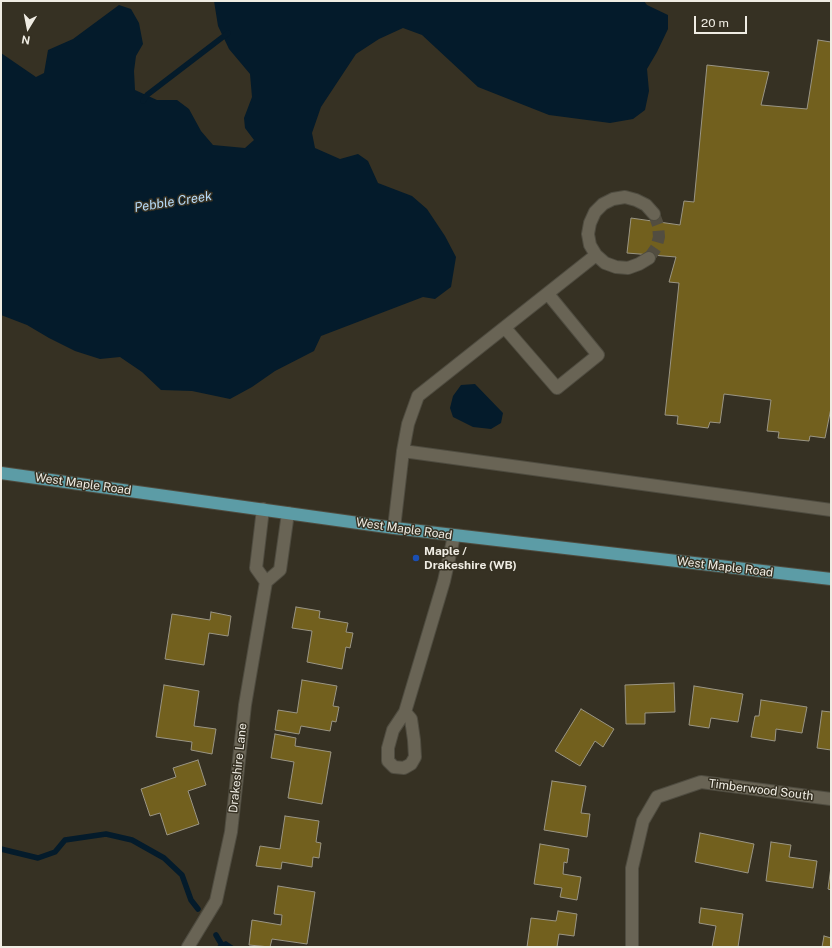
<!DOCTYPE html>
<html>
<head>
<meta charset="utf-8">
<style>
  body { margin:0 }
  #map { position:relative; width:832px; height:948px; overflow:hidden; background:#363123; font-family:"Public Sans",sans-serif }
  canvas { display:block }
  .frame { position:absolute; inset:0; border:2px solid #efece3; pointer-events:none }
  .north { position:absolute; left:8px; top:8px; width:40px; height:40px; -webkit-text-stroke:3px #363123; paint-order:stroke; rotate:190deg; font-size:11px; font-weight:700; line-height:16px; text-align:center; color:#efece3 }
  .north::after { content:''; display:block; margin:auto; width:14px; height:18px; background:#efece3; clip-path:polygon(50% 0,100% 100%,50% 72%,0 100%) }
  .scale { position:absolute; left:694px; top:16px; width:53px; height:18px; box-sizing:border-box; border:2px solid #efece3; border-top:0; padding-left:5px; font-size:12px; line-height:14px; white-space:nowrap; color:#efece3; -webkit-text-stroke:3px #363123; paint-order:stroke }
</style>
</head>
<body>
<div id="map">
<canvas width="832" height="948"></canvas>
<div class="frame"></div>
<div class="north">N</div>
<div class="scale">20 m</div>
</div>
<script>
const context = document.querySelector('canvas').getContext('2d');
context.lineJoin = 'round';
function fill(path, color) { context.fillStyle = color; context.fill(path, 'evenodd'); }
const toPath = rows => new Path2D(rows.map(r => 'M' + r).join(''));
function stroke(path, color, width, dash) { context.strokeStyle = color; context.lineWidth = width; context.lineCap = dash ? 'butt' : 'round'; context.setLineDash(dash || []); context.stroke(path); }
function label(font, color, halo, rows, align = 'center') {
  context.font = font + ' "Public Sans",sans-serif'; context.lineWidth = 3; context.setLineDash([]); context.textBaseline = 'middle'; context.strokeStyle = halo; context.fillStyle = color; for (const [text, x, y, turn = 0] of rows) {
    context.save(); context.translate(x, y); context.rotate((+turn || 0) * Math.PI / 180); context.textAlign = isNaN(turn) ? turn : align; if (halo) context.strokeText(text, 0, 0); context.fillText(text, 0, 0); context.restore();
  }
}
fill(toPath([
  [214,1,644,1,647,5,668,15,668,29,657,52,647,69,649,91,645,110,633,119,610,123,549,115,478,87,422,35,403,28,379,39,356,54,321,107,312,133,315,148,340,159,358,154,368,161,378,183,412,196,427,209,445,236,456,257,451,287,435,299,423,297,321,336,314,351,275,371,252,387,230,399,192,391,161,390,142,372,120,357,100,359,75,351,49,338,27,325,1,315,1,53,36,77,44,73,48,50,73,39,119,5,131,9,139,23,143,44,136,56,134,71,135,90,157,100,177,100,189,109,201,131,213,145,245,148,254,140,245,128,244,118,252,97,250,74,229,49,218,26],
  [475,384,503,413,501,423,491,429,473,427,453,417,450,408,453,396,461,385],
  [226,941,235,947,216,947,221,943]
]), '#041b2b');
stroke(toPath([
  [143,101,147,95,228,33],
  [1,849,38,858,55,852,65,840,106,834,132,840,164,858,182,875,191,900,198,909],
  [216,935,223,947]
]), '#041b2b', 5.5);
const building = toPath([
  [818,40,831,42,831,408,825,438,810,436,809,441,778,438,779,432,767,431,771,400,724,394,720,423,710,422,708,428,677,424,678,416,665,415,679,283,669,282,676,257,627,253,631,218,680,225,684,201,694,202,707,65,769,72,761,105,807,109,818,40],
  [296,607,320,611,319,618,348,623,346,632,353,633,350,648,346,647,342,669,307,662,312,631,292,628,296,607],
  [211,612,231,616,228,636,209,633,204,665,165,659,172,614,210,620,211,612],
  [302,680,337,686,333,706,339,707,336,722,332,721,330,731,301,726,299,734,275,730,278,710,297,713,302,680],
  [674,683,675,712,645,713,645,724,626,724,625,685,674,683],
  [164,685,199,691,194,726,216,729,212,754,191,750,192,742,156,737,164,685],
  [694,686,743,694,738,722,711,718,709,728,689,725,694,686],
  [761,700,807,707,802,733,776,729,775,741,751,737,755,716,759,716,761,700],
  [581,709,614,729,603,747,595,741,580,766,555,751,581,709],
  [822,711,831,712,831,750,817,748,822,711],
  [275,734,296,738,295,746,331,752,322,804,288,798,294,762,271,758,275,734],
  [198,760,206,785,188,791,199,824,167,835,160,813,150,816,141,789,176,777,173,768,198,760],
  [552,781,586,786,581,813,590,814,587,837,544,830,552,781],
  [285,816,319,821,316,842,321,843,319,858,313,857,312,867,282,862,281,869,256,866,260,846,280,849,285,816],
  [700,833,754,844,748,873,695,862,700,833],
  [771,842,791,845,789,857,817,861,813,888,766,881,771,842],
  [540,844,569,849,567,863,564,862,563,874,581,877,577,900,560,897,562,888,534,884,540,844],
  [831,867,831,890,828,889,831,867],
  [278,886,315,892,307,944,272,939,270,947,249,945,252,920,281,925,282,915,274,914,278,886],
  [701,908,743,914,738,947,712,947,716,926,699,923,701,908],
  [558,911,577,914,574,936,559,934,557,947,527,947,531,918,556,921,558,911],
  [824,936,831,938,831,947,822,947,824,936]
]);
fill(building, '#72601e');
stroke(building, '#9a9584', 1);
stroke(toPath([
  [649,258,656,248,659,237,658,225,654,214]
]), '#524d40', 12, [12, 6]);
const minor = toPath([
  [649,258,639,264,628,268,616,267,605,263,596,255,590,245,588,234,590,223,595,212,603,204,613,199,625,197,636,200,646,205,654,214],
  [505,328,557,388,598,355,548,294],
  [403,451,408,424,418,396,596,255],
  [263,509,256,568,266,582,280,570,288,513],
  [394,528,403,451,831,510],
  [405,712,411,719,414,740,415,757,411,764,404,768,394,767,388,761,388,748,393,730,405,712,444,581,454,536],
  [188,947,216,901,231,832,245,705,266,582],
  [632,947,632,868,643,821,657,797,701,782,831,799]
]);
const major = toPath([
  [1,473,394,528,831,579]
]);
stroke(minor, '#4f4c40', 14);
stroke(major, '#4f4c40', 14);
stroke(minor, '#696455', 12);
stroke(major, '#5c9ca6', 12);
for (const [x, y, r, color] of [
  [416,558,4,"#1a4fb4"]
]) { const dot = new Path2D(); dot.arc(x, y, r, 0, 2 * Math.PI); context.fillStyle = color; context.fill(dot); stroke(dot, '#363123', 1.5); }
label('12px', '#efece3', '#363123', [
  ["West Maple Road",83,484,8],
  ["West Maple Road",404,529,8],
  ["West Maple Road",725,567,7],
  ["Drakeshire Lane",238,768,-84],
  ["Timberwood South",761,790,7]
]);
label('bold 12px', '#efece3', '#363123', [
  ["Maple /",424,551],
  ["Drakeshire (WB)",424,565]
], 'left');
label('italic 13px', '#b5d9f6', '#363123', [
  ["Pebble Creek",173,202,-9]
]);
</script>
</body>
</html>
